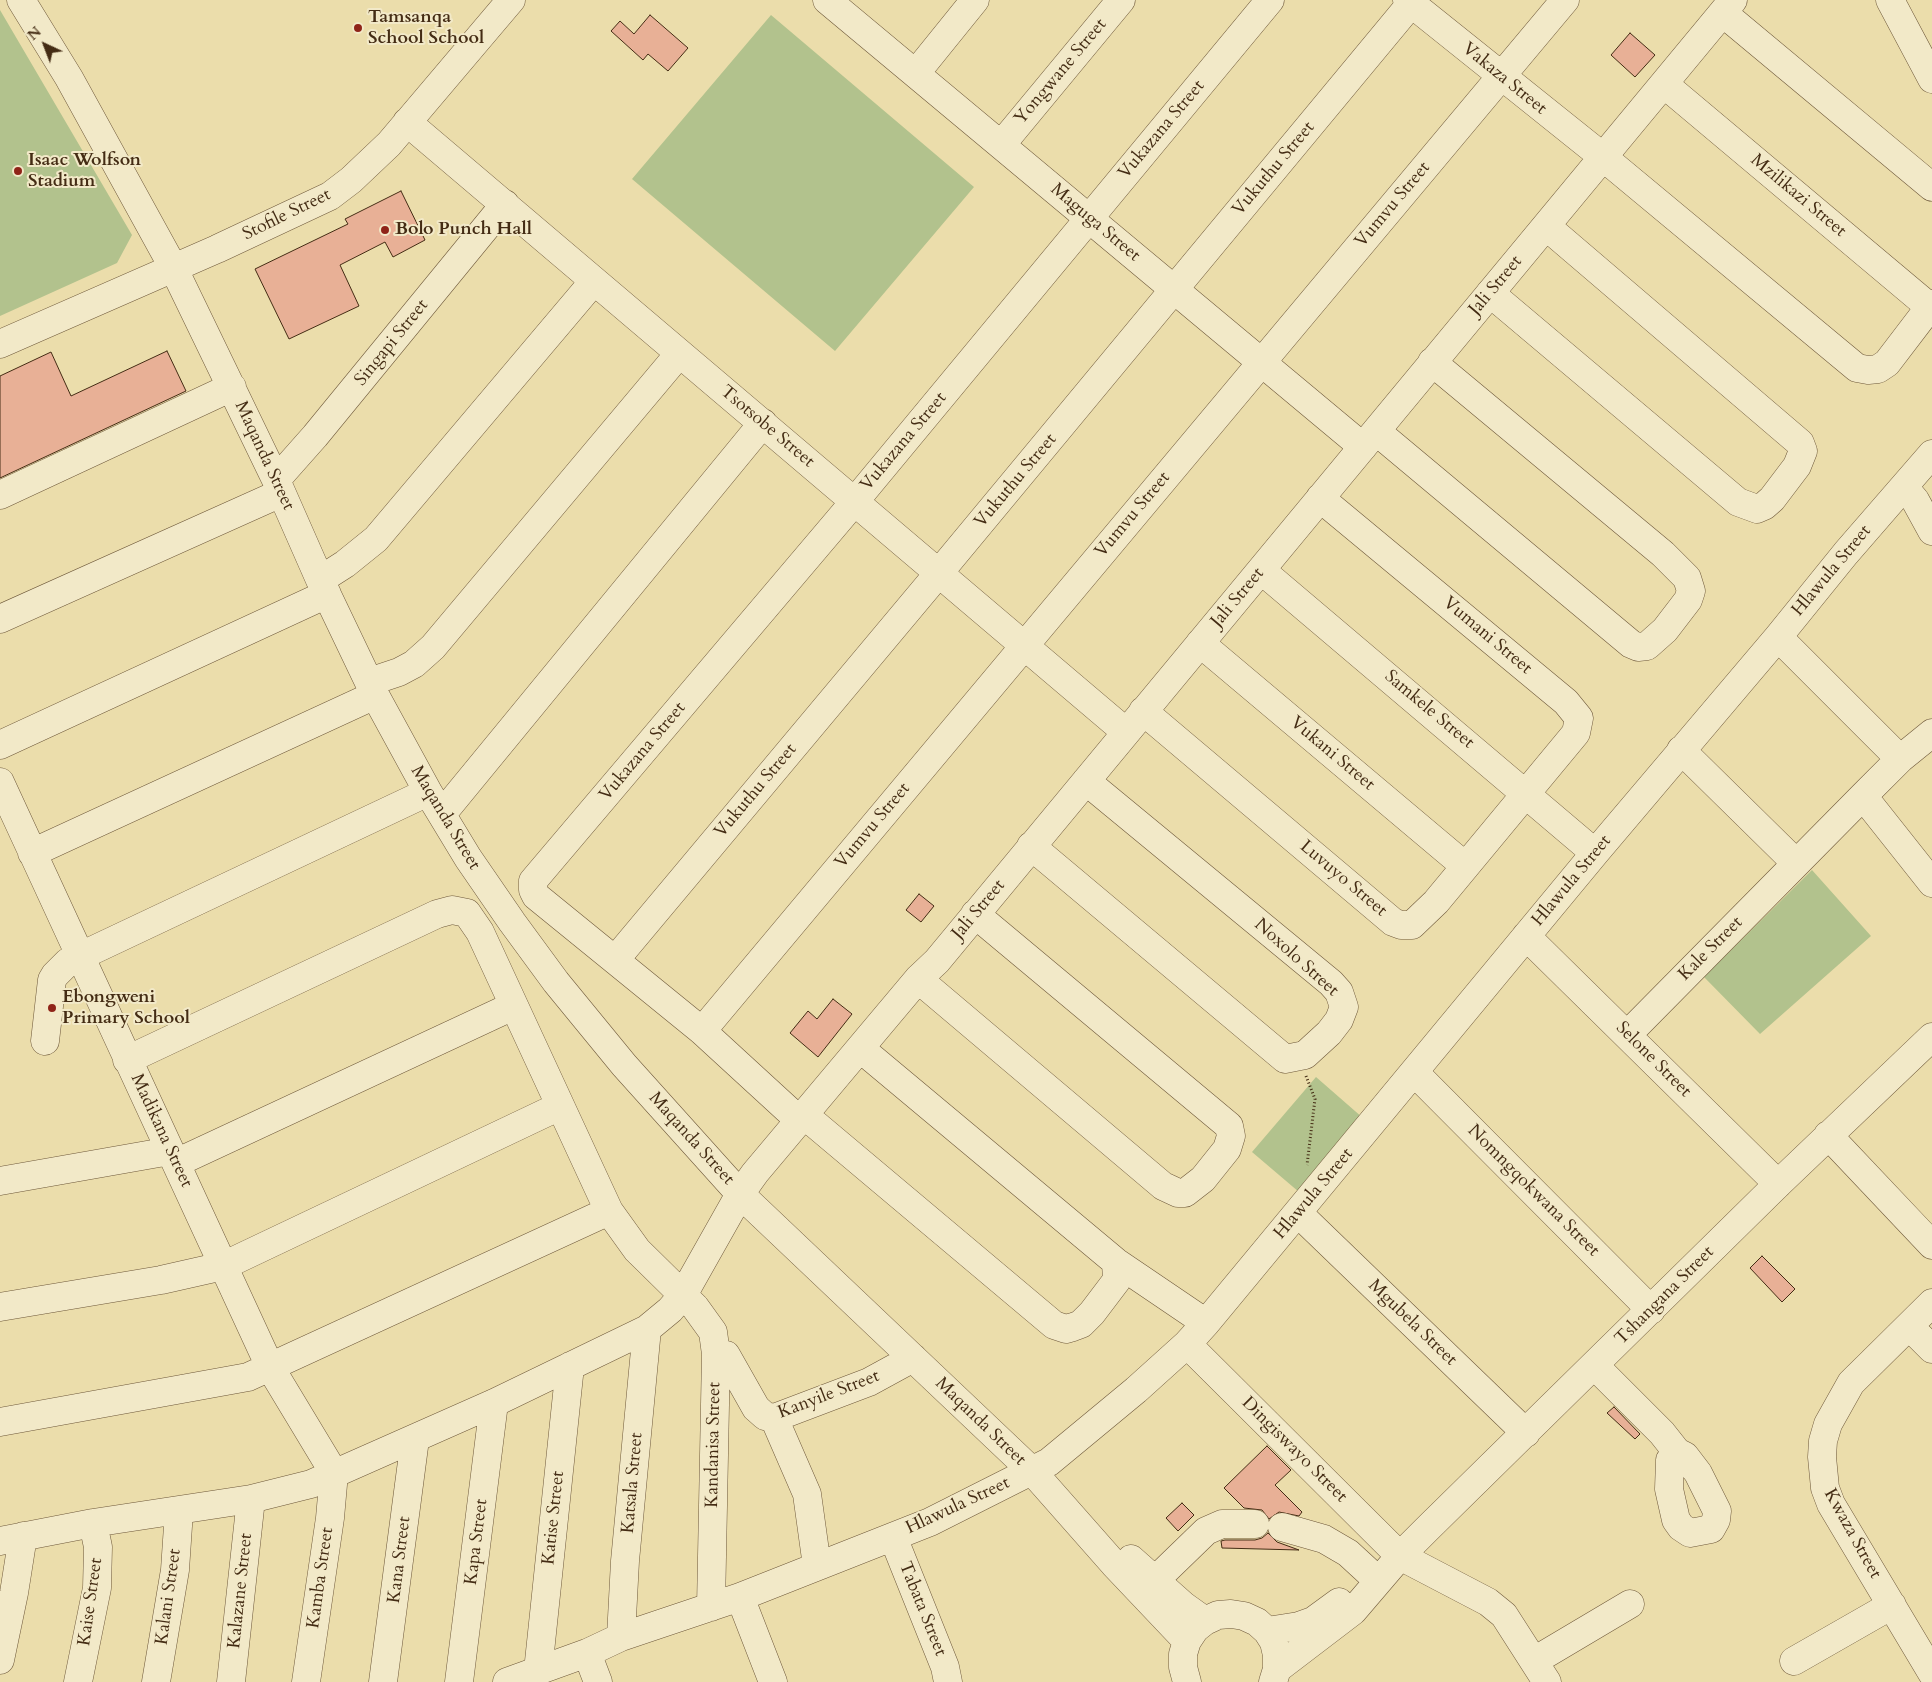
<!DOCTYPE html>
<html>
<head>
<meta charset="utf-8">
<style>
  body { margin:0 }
  #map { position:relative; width:1932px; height:1682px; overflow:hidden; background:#ebddab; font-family:Cardo,serif }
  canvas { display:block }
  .north { position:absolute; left:20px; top:20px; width:50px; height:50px; -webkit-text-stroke:4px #f2e9c8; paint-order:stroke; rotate:317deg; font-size:14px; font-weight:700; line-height:20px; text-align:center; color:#442c14 }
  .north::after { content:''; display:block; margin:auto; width:18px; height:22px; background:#442c14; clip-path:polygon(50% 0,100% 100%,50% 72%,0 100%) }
</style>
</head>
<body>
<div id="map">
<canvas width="1932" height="1682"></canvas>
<div class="north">N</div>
</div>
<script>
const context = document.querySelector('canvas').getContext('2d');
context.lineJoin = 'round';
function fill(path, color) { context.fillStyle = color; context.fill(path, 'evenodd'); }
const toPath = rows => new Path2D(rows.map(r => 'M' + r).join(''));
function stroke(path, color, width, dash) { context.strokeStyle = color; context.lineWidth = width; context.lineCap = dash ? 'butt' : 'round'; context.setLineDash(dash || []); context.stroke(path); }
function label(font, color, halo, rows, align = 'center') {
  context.font = font + ' Cardo,serif'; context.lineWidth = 4; context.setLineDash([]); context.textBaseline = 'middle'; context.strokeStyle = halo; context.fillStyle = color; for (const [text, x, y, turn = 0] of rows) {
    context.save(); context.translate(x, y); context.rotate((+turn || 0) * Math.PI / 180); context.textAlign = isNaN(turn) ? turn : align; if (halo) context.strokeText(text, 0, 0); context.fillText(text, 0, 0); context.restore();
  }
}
fill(toPath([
  [0,10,132,235,117,263,0,316],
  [771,15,974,187,835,351,632,179],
  [1812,870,1871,936,1760,1034,1704,977],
  [1316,1077,1363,1118,1299,1192,1252,1152]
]), '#b2c28d');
const building = toPath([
  [650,15,688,48,668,71,648,54,643,60,611,31,620,21,634,34,650,15],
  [1630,33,1655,55,1635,77,1611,55,1630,33],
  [401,191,425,240,393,257,385,242,340,265,359,306,289,339,255,269,348,224,345,219,401,191],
  [167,351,186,391,0,478,0,376,51,352,71,396,167,351],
  [919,894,934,906,921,922,906,910,919,894],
  [833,999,852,1014,818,1057,790,1033,808,1011,817,1019,833,999],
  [1762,1256,1795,1289,1782,1302,1750,1268,1762,1256],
  [1614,1407,1640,1434,1635,1439,1607,1413,1614,1407],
  [1267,1446,1291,1470,1275,1485,1302,1512,1299,1516,1279,1512,1269,1519,1262,1510,1244,1508,1224,1488,1267,1446],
  [1182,1503,1194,1515,1178,1531,1166,1518,1182,1503],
  [1268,1533,1277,1542,1299,1550,1222,1548,1221,1541,1225,1540,1255,1540,1262,1538,1268,1533]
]);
fill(building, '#e8b096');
stroke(building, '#442c14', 1);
const minor = toPath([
  [21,0,69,78,173,267,276,480,320,580,375,695,428,792,468,858,512,922,556,982,624,1065,740,1194,1032,1471,1114,1564,1187,1641],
  [827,0,1363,447],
  [1407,0,1603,157,1857,368,1868,370,1878,369,1887,363,1932,304],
  [1890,0,1932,79],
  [1723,13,1932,187],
  [916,73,975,0],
  [1664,84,1932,309],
  [407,122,1126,732],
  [1001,145,1121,0],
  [1490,293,1738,502,1757,509,1764,506,1772,499,1797,466,1803,451,1800,443,1546,226],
  [0,344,217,249,330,196,351,180,389,144,511,0],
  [1376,431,1631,644,1638,647,1647,646,1665,630,1688,600,1691,591,1687,578,1663,554,1432,362],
  [276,480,315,436,505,204],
  [1904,487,1915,500,1932,531],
  [0,495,232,387],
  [1261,570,1595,853],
  [320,580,345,564,376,539,594,281],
  [0,619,281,493],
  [1778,637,1900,759],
  [1200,643,1465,866],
  [369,682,399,672,414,664,433,647,679,354],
  [1143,711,1393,922,1401,925,1412,925,1436,902,1576,733,1579,718,1566,702,1320,498],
  [0,745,327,594],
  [1681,750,1796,863],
  [0,782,270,1367,334,1473,330,1518,306,1682],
  [1863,796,1932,883],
  [442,814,763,423],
  [1031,846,1285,1059,1305,1055,1329,1033,1339,1020,1344,1007,1339,992,1331,983,1086,781],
  [32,853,375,695],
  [1526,936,1778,1184],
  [615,960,938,574,1414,0],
  [918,979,1163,1186,1178,1193,1185,1193,1203,1179,1227,1149,1231,1136,1229,1126,975,914],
  [702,1031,1565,0],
  [1627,1035,1863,796,1900,759,1932,733],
  [45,1041,52,980,55,975,68,962,428,792],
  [861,1049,1116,1262,1206,1323],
  [127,1060,437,914,452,910,467,913,480,932,609,1211,637,1250,695,1307,713,1332,716,1354,711,1607],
  [1415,1073,1651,1310],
  [803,1114,1054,1325,1066,1329,1073,1327,1081,1324,1092,1313,1117,1280,1116,1262],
  [799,1120,702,1031,536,896,533,890,533,881,855,501,1270,0],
  [1828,1135,1932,1245],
  [176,1163,513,1006],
  [0,1181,170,1151],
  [1298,1213,1526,1433],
  [1932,1303,1851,1383,1828,1424,1823,1441,1822,1457,1825,1488,1831,1504,1932,1673],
  [0,1307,161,1280,223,1266,560,1106],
  [1909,1326,1932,1349],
  [1187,1344,1400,1556,1488,1602,1504,1615,1547,1682],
  [716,1354,726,1355,756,1408,765,1416,774,1418,869,1382,913,1358],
  [1595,1366,1662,1433,1677,1452,1685,1456,1698,1473,1717,1511,1716,1520,1711,1529,1690,1533,1681,1527,1676,1520,1669,1489,1670,1460,1677,1452],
  [774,1418,807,1494,817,1566],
  [0,1422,248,1377,609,1211],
  [1282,1527,1324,1539,1348,1553,1373,1576],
  [893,1537,945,1667,948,1682],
  [0,1541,93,1523,251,1499,311,1484,494,1403,647,1329,670,1310,683,1295,740,1194,755,1173,918,979,937,961,1733,0],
  [1131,1559,1184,1606,1205,1621],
  [1143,1592,1206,1531,1222,1524,1255,1524],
  [740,1597,773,1682],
  [1267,1631,1299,1626,1313,1621,1339,1602],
  [621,1637,625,1561,647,1329],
  [587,1653,598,1682],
  [0,1660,14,1593,23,1536],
  [1534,1661,1630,1604],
  [1794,1661,1892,1605],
  [1277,1669,1353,1611,1400,1556,1426,1530,1778,1184,1932,1037],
  [538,1671,570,1366],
  [78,1682,97,1588,98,1547,93,1523],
  [156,1682,175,1570,179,1511],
  [231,1682,251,1499],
  [383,1682,415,1439],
  [459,1682,494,1403],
  [507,1682,587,1653,621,1637,740,1597,930,1522,1049,1462,1136,1390,1187,1344,1206,1323,1595,853,1778,637,1846,553,1932,454],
  [1187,1682,1183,1667,1183,1654,1187,1641,1195,1629,1205,1621,1218,1615,1231,1614,1244,1616,1257,1622,1267,1631,1274,1642,1277,1655,1277,1669,1273,1682]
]);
stroke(minor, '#6e583a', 29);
stroke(toPath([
  [1306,1076,1315,1099,1307,1165]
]), '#442c14', 3, [1, 2.5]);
stroke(minor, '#f2e9c8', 28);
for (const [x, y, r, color] of [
  [358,28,5,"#8f2418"],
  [18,171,5,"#8f2418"],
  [385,230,5,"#8f2418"],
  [52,1008,5,"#8f2418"]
]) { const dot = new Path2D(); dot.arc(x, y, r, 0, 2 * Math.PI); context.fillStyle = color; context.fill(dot); stroke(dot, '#f2e9c8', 2); }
label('bold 18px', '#442c14', '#f2e9c8', [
  ["Tamsanqa",368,18],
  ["School School",368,39],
  ["Isaac Wolfson",28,161],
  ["Stadium",28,182],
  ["Bolo Punch Hall",395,230],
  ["Ebongweni",62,998],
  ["Primary School",62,1019]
], 'left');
label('18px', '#442c14', '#f2e9c8', [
  ["Yongwane Street",1061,72,-50],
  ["Vakaza Street",1504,79,39],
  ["Vukazana Street",1162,130,-50],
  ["Vukuthu Street",1274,169,-50],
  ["Mzilikazi Street",1798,196,40],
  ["Vumvu Street",1393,205,-50],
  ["Stofile Street",287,215,-26],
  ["Maguga Street",1095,223,40],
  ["Jali Street",1496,286,-50],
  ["Singapi Street",392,343,-51],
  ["Tsotsobe Street",767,427,40],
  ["Vukazana Street",904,442,-50],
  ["Maqanda Street",264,456,65],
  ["Vukuthu Street",1016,481,-50],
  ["Vumvu Street",1133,515,-50],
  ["Hlawula Street",1832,571,-50],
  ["Jali Street",1238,598,-50],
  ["Vumani Street",1487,636,40],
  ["Samkele Street",1429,710,40],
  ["Vukazana Street",643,752,-50],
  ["Vukani Street",1332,754,40],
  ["Vukuthu Street",756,791,-50],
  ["Maqanda Street",445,818,59],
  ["Vumvu Street",873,826,-50],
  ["Luvuyo Street",1343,879,40],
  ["Hlawula Street",1572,881,-50],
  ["Jali Street",979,910,-50],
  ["Kale Street",1711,949,-45],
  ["Noxolo Street",1296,958,42],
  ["Selone Street",1653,1060,45],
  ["Madikana Street",161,1131,65],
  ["Maqanda Street",691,1139,48],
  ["Nomngqokwana Street",1533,1191,45],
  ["Hlawula Street",1314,1194,-50],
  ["Tshangana Street",1665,1296,-45],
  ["Mgubela Street",1412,1323,44],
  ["Kanyile Street",829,1395,-21],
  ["Maqanda Street",980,1422,44],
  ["Kandanisa Street",714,1445,-89],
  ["Dingiswayo Street",1294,1450,45],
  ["Katsala Street",633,1483,-85],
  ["Hlawula Street",958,1506,-25],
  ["Katise Street",554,1518,-84],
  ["Kwaza Street",1852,1534,61],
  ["Kapa Street",477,1542,-83],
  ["Kana Street",400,1560,-83],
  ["Kamba Street",321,1578,-82],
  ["Kalazane Street",241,1591,-84],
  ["Kalani Street",169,1597,-82],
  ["Kaise Street",91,1602,-82],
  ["Tabata Street",922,1609,68]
]);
</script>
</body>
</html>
